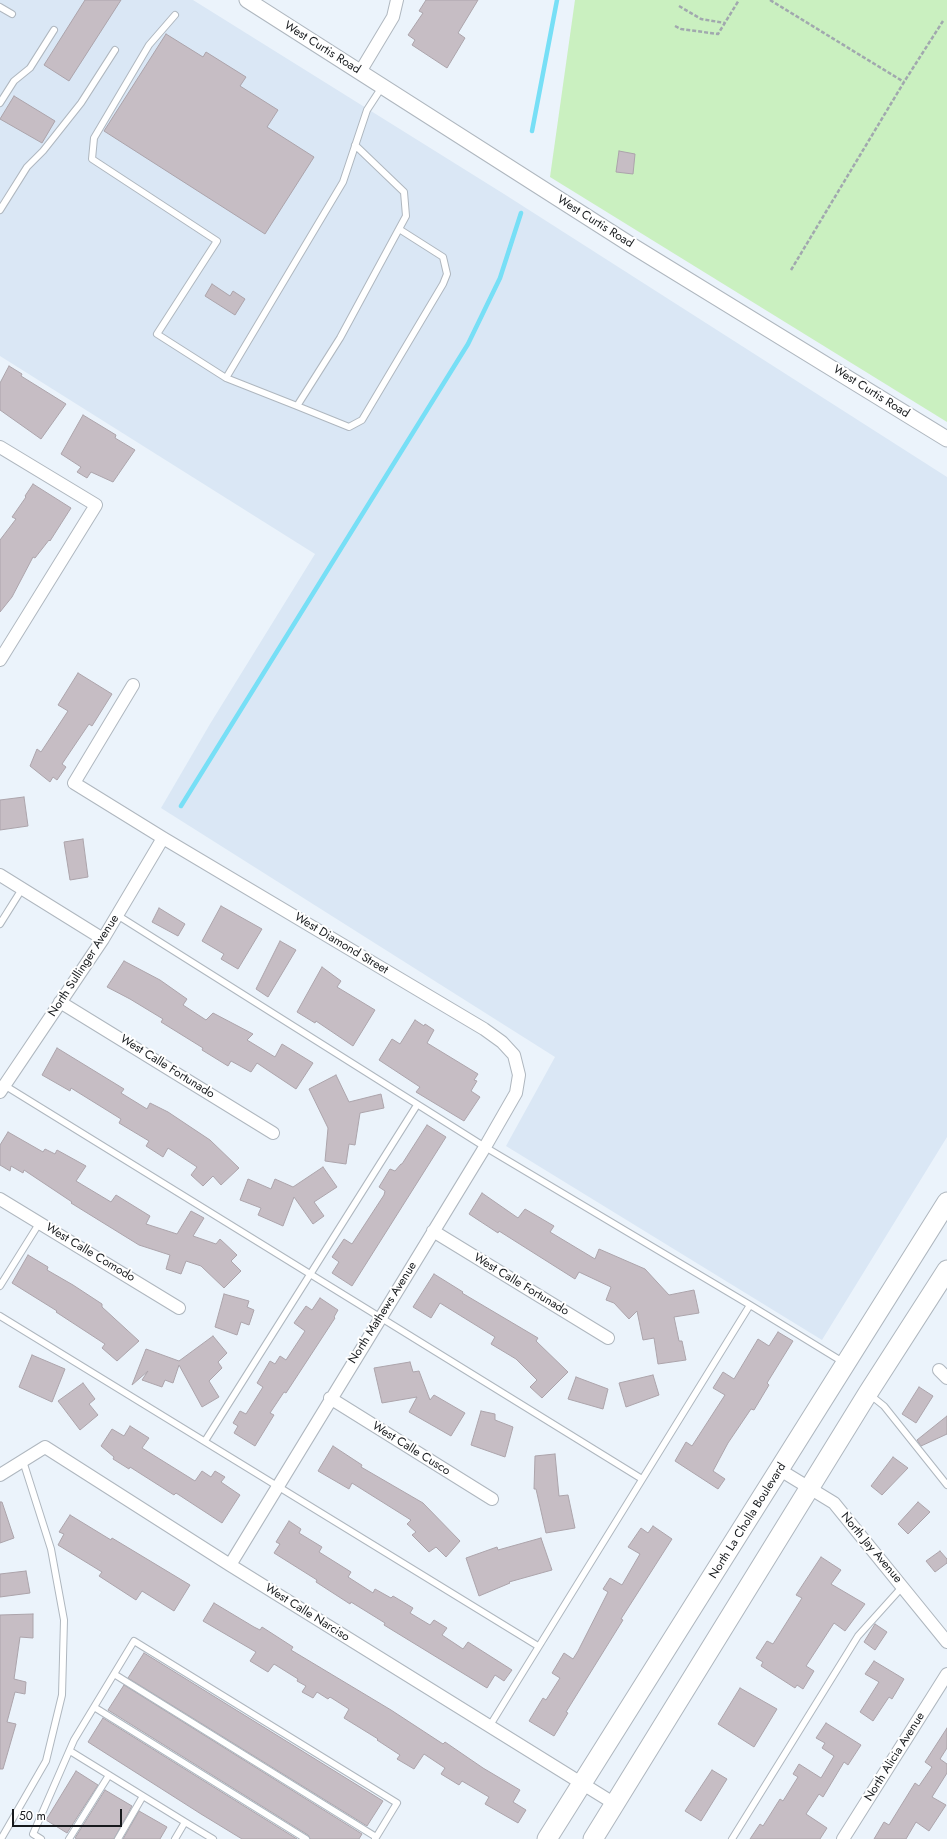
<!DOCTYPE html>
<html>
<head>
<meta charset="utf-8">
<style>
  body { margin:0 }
  #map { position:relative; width:947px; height:1839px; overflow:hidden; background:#ebf3fb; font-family:Jost,sans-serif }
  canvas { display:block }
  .scale { position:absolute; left:12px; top:1809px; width:110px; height:18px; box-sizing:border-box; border:2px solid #171a1d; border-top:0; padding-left:5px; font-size:12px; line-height:14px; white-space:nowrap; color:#171a1d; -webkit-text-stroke:3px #fff; paint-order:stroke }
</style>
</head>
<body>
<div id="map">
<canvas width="947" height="1839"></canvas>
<div class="scale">50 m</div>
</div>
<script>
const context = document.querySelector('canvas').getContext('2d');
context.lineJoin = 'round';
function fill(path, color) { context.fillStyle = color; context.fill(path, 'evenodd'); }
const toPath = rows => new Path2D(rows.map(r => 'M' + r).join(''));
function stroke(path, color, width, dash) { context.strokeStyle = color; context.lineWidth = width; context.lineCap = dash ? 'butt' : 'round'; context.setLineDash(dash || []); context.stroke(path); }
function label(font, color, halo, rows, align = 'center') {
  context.font = font + ' Jost,sans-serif'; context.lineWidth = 4; context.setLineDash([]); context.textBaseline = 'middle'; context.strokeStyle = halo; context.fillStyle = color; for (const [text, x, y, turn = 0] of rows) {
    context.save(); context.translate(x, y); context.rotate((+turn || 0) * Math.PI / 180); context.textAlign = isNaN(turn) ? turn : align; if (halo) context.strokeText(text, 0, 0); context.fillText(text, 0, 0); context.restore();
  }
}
fill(toPath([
  [0,0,193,0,504,194,947,477,947,1137,822,1340,506,1146,555,1057,161,808,210,724,315,554,0,356]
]), '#dae7f5');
fill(toPath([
  [575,0,947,0,947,422,550,177]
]), '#caf0c0');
stroke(toPath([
  [532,131,557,0],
  [181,806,468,344,500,278,521,213]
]), '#77dff6', 4.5);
const building = toPath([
  [85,0,121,0,69,81,44,65,85,0],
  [426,0,478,0,458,33,465,38,447,68,412,45,415,40,408,35,423,13,419,11,426,0],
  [166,34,203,57,206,52,246,77,240,86,278,110,267,127,314,157,265,234,104,131,166,34],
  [14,96,55,121,42,143,0,119,14,96],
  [619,151,635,154,633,174,616,172,619,151],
  [212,284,230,296,233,291,245,299,235,315,205,296,212,284],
  [9,366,22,374,21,376,66,404,41,439,0,410,0,383,9,366],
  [83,415,116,435,115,438,135,450,113,482,91,472,87,478,77,472,81,467,61,454,83,415],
  [33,484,71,508,50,541,49,540,35,558,33,557,12,597,0,612,0,540,16,519,12,517,26,497,25,496,33,484],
  [78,673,112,694,92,726,89,724,62,764,66,767,57,780,53,777,50,782,30,766,37,749,41,752,68,711,58,705,78,673],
  [24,797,28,826,0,830,0,800,24,797],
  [83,839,88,877,70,880,64,842,83,839],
  [221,906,262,929,238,969,221,959,224,954,202,941,221,906],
  [159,908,185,924,178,936,152,922,159,908],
  [280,941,296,950,268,997,256,989,280,941],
  [124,961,160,980,187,999,183,1005,206,1020,213,1013,253,1034,247,1040,275,1057,282,1044,313,1063,296,1089,257,1063,251,1072,231,1061,228,1066,202,1050,203,1048,161,1022,163,1019,130,999,107,987,124,961],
  [322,967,341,981,337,987,375,1010,353,1046,316,1021,315,1023,297,1012,322,967],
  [415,1020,424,1026,425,1024,434,1030,427,1043,478,1074,474,1080,477,1081,471,1091,480,1097,464,1121,416,1092,420,1087,379,1060,392,1039,400,1044,415,1020],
  [57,1048,124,1089,121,1093,147,1109,150,1103,168,1112,210,1140,239,1168,221,1185,213,1176,203,1186,191,1175,197,1167,168,1148,163,1157,146,1146,149,1141,119,1123,121,1119,71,1088,70,1091,42,1075,57,1048],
  [336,1075,349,1102,381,1094,384,1108,360,1113,355,1145,349,1144,346,1164,325,1161,328,1128,309,1089,336,1075],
  [427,1125,446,1137,352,1286,332,1273,339,1262,332,1257,344,1239,352,1244,384,1195,385,1191,379,1187,390,1169,395,1171,401,1164,402,1164,427,1125],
  [8,1132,43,1152,45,1149,55,1154,57,1150,86,1166,76,1181,111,1202,116,1195,150,1216,146,1224,177,1234,191,1211,204,1218,193,1236,216,1244,220,1239,237,1255,231,1261,241,1271,224,1288,201,1266,186,1261,181,1274,166,1269,170,1255,139,1245,71,1203,72,1202,24,1170,23,1173,11,1166,10,1171,0,1165,0,1145,8,1132],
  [323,1167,337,1187,314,1202,324,1216,313,1224,294,1197,283,1226,258,1215,261,1208,240,1200,248,1179,271,1189,275,1179,293,1187,323,1167],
  [482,1193,518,1218,525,1209,554,1226,550,1232,595,1259,599,1249,645,1269,669,1295,694,1290,699,1313,674,1317,679,1341,682,1341,686,1360,658,1364,654,1338,643,1340,637,1311,629,1319,614,1303,606,1300,611,1287,579,1272,575,1279,499,1231,498,1233,469,1214,482,1193],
  [28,1255,48,1267,47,1270,73,1285,102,1304,102,1307,139,1341,117,1361,102,1348,105,1344,56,1312,57,1311,12,1283,28,1255],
  [434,1274,463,1292,462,1293,538,1338,536,1341,568,1372,542,1398,530,1387,537,1380,516,1359,491,1344,495,1337,440,1303,431,1318,413,1307,434,1274],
  [224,1294,249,1301,247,1307,254,1310,249,1325,241,1322,237,1335,215,1327,224,1294],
  [320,1298,338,1310,334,1317,335,1318,286,1393,284,1392,270,1413,274,1415,255,1446,234,1433,238,1426,233,1423,240,1411,246,1414,263,1387,257,1383,270,1361,275,1364,280,1356,286,1360,305,1331,294,1323,306,1306,312,1310,320,1298],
  [778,1332,793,1341,767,1383,769,1385,754,1410,751,1409,728,1443,713,1471,725,1479,718,1489,675,1461,686,1442,692,1446,725,1395,713,1388,723,1372,734,1379,758,1339,769,1346,778,1332],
  [213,1336,227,1353,218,1362,222,1368,209,1381,219,1397,202,1407,179,1365,173,1383,165,1380,162,1387,142,1380,148,1371,132,1385,146,1349,179,1361,213,1336],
  [32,1355,65,1369,52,1402,19,1387,32,1355],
  [410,1362,413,1372,419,1371,430,1400,434,1395,465,1413,451,1436,409,1412,417,1397,382,1403,374,1368,410,1362],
  [653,1375,659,1395,626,1407,619,1383,653,1375],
  [576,1377,608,1389,603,1409,568,1399,576,1377],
  [83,1383,95,1399,89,1404,98,1415,80,1430,58,1401,83,1383],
  [919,1387,933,1396,916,1423,902,1414,919,1387],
  [481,1411,495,1414,495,1420,513,1427,505,1457,471,1445,481,1411],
  [947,1416,947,1434,921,1446,917,1440,947,1416],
  [130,1426,149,1438,142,1448,195,1481,202,1471,211,1477,215,1471,225,1477,221,1482,240,1495,222,1523,176,1493,174,1495,130,1467,129,1469,113,1459,114,1457,101,1446,112,1429,124,1436,130,1426],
  [333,1446,362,1465,361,1467,423,1503,460,1541,446,1557,436,1547,429,1552,412,1535,416,1532,407,1524,411,1520,352,1483,349,1489,318,1471,333,1446],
  [555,1454,559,1496,568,1495,575,1528,546,1533,536,1489,534,1489,535,1456,555,1454],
  [893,1457,908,1468,882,1495,871,1486,893,1457],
  [0,1502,2,1502,14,1538,0,1543,0,1502],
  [918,1502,930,1512,908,1534,898,1524,918,1502],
  [70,1515,111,1540,112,1538,190,1585,174,1611,142,1591,136,1600,99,1576,102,1572,58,1545,64,1534,59,1532,70,1515],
  [289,1521,301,1529,299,1533,322,1547,319,1552,351,1572,348,1577,373,1593,375,1589,391,1598,393,1596,413,1608,410,1613,430,1625,434,1620,447,1628,442,1635,463,1649,468,1642,512,1670,504,1681,495,1675,487,1688,384,1625,385,1623,351,1602,350,1604,316,1582,317,1580,274,1553,280,1544,276,1542,289,1521],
  [653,1526,672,1539,621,1619,623,1620,566,1712,568,1713,554,1736,529,1721,543,1698,546,1700,560,1678,552,1673,564,1653,573,1659,578,1651,608,1592,603,1589,610,1578,622,1585,640,1554,628,1547,641,1528,648,1533,653,1526],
  [541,1538,552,1570,509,1582,510,1583,479,1596,466,1558,497,1547,498,1550,541,1538],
  [940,1551,947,1559,947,1563,935,1572,926,1561,940,1551],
  [821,1557,841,1570,831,1584,865,1604,845,1631,834,1623,806,1666,814,1671,803,1689,797,1685,795,1688,761,1666,763,1662,756,1658,767,1641,773,1644,802,1598,796,1595,821,1557],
  [26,1571,30,1593,0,1597,0,1574,26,1571],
  [214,1603,254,1627,260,1630,262,1627,293,1647,291,1650,391,1710,443,1744,445,1742,483,1768,520,1790,513,1802,526,1810,518,1823,485,1804,489,1797,462,1781,459,1785,441,1774,445,1768,424,1754,414,1769,397,1759,400,1755,377,1740,378,1739,344,1718,349,1709,330,1697,328,1699,317,1692,313,1698,302,1692,306,1686,297,1681,298,1679,274,1664,268,1672,250,1661,256,1652,203,1621,214,1603],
  [33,1614,33,1638,20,1637,14,1679,26,1682,25,1694,15,1692,7,1722,16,1724,3,1769,0,1769,0,1615,33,1614],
  [875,1624,887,1632,875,1650,864,1642,875,1624],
  [144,1653,383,1801,367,1826,128,1678,144,1653],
  [874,1661,904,1679,892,1699,889,1697,873,1721,860,1712,879,1682,865,1674,874,1661],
  [124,1685,362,1834,359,1839,310,1839,308,1835,108,1710,124,1685],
  [740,1688,777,1709,754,1747,718,1724,740,1688],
  [103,1718,297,1839,242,1839,201,1814,88,1742,103,1718],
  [826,1723,861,1745,848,1765,844,1762,823,1797,819,1794,806,1814,827,1828,820,1839,750,1839,760,1824,763,1826,780,1799,783,1801,798,1777,793,1774,799,1764,821,1778,834,1756,822,1748,825,1743,816,1738,826,1723],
  [947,1728,947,1748,940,1759,947,1764,947,1773,932,1797,946,1805,929,1831,916,1822,906,1839,874,1839,884,1822,889,1825,915,1783,919,1786,932,1767,925,1762,947,1728],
  [712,1770,727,1779,701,1821,685,1811,712,1770],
  [76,1771,98,1785,67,1833,46,1820,76,1771],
  [105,1790,132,1806,114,1839,77,1839,75,1838,105,1790],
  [139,1811,167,1827,160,1839,123,1839,139,1811]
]);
fill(building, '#c6bdc4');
stroke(building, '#aca4ab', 1);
const service = toPath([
  [0,7,12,14],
  [175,15,149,45,94,138,92,159,217,241,157,334,226,378,343,182,367,110,382,87],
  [0,103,14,81,30,68,54,30],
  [0,210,27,167,43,151,81,103,115,50],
  [226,378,297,406,340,338,406,216,404,192,355,145],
  [297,406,349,427,362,420,443,284,447,274,443,257,399,229],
  [117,915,485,1147,750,1305,843,1362],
  [0,924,22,889],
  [4,1085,642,1479],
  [0,1286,40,1222],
  [0,1316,538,1646],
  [869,1394,884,1406,947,1485],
  [205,1441,417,1105],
  [114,1674,376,1837],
  [94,1707,306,1839],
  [489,1727,750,1305],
  [70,1751,185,1822],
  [1,1839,46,1761,62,1695,64,1620,51,1549,23,1461],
  [41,1839,33,1834,74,1740,134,1641,397,1803,375,1839],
  [69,1839,109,1775],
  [118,1839,143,1796],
  [175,1839,185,1822,213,1839],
  [732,1839,858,1636,903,1586]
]);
const minor = toPath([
  [360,72,393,17,397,0],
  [0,447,96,505,0,660],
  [133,685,74,783,163,838,484,1029,502,1042,514,1055,519,1075,516,1093,485,1147,230,1565],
  [0,875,103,939],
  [60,1002,273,1133],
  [0,1092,103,939,163,838],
  [0,1199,179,1308],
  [433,1231,608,1338],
  [939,1370,947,1378],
  [330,1398,492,1499],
  [780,1470,834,1503,947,1642],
  [0,1475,45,1447,230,1565,615,1804],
  [843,1839,947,1674]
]);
const tertiary = toPath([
  [247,0,631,245,947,439]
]);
const primary = toPath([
  [547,1839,947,1202],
  [593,1839,868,1393,947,1270]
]);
stroke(service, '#afb7bf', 8);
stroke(minor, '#afb7bf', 14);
stroke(tertiary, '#afb7bf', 17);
stroke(primary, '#afb7bf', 21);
stroke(toPath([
  [770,0,904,82],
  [679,6,701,19,725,23],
  [675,26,681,29,718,34,739,0],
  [791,270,904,82,943,21]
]), '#a1a8ae', 2.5, [4, 2]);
stroke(service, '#fff', 6);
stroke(minor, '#fff', 12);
stroke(tertiary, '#fff', 15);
stroke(primary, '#fff', 19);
label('12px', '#171a1d', '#fff', [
  ["West Curtis Road",322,48,32],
  ["West Curtis Road",595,222,32],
  ["West Curtis Road",871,392,32],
  ["West Diamond Street",341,944,31],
  ["North Sullinger Avenue",84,966,-57],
  ["West Calle Fortunado",167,1067,32],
  ["West Calle Comodo",90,1253,31],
  ["West Calle Fortunado",521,1285,31],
  ["North Mathews Avenue",383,1313,-58],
  ["West Calle Cusco",411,1449,32],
  ["North La Cholla Boulevard",748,1521,-58],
  ["North Jay Avenue",871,1548,50],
  ["West Calle Narciso",307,1613,32],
  ["North Alicia Avenue",895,1757,-58]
]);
</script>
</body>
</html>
